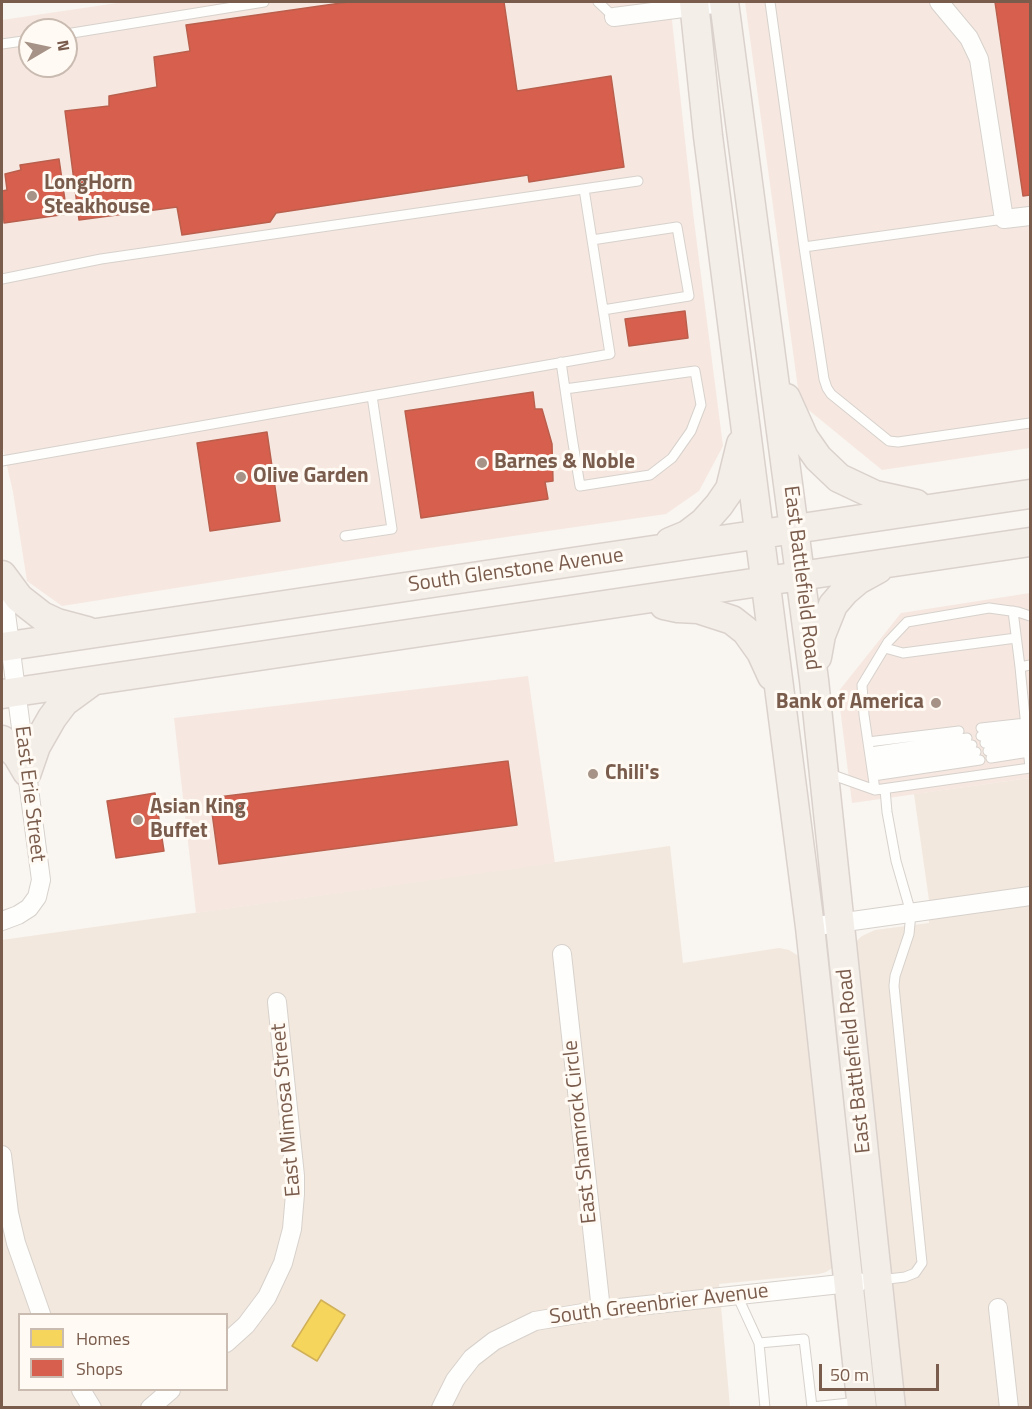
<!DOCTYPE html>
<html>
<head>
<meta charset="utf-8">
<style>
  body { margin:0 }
  #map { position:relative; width:1032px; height:1409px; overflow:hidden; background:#f9f5f0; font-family:"Titillium Web",sans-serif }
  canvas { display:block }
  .frame { position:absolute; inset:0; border:3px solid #7a5c4d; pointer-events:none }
  .legend { position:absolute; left:18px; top:1313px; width:210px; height:78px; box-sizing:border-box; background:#fffaf3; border:2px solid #cabbb1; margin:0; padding:8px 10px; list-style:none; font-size:18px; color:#7a5c4d }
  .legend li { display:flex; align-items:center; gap:12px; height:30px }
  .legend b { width:30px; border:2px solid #cabbb1 }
  .north { position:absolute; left:18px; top:18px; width:60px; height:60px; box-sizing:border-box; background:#fffaf3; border:2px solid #cabbb1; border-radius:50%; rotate:81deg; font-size:16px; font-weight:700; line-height:24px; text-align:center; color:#7a5c4d }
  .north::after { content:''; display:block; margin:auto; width:21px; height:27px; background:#a69286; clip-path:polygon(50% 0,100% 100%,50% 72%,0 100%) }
  .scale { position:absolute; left:819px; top:1364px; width:120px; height:27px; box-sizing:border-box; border:3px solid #7a5c4d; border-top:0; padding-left:8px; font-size:18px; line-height:21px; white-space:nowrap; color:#7a5c4d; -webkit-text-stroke:4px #fffaf3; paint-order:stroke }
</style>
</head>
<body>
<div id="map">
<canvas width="1032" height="1409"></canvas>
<div class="frame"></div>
<ul class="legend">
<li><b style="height:16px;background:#f6d55c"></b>Homes</li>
<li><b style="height:16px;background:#d6604d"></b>Shops</li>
</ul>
<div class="north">N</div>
<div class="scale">50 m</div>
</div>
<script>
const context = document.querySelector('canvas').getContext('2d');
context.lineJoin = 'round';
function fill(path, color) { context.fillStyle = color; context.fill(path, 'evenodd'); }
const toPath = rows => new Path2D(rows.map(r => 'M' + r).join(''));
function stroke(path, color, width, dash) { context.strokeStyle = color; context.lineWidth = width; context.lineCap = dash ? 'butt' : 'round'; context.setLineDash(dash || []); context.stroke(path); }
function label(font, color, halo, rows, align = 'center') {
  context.font = font + ' "Titillium Web",sans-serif'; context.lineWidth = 6; context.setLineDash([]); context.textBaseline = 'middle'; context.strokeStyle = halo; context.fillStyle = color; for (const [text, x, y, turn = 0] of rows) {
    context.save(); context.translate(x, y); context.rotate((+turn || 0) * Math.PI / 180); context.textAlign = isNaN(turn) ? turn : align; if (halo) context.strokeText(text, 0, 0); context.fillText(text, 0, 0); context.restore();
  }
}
fill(toPath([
  [1030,778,1030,1407,902,1407,854,943,862,936,875,930,929,923,929,900,914,794],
  [670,846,683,963,779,948,789,950,797,955,805,967,834,1267,826,1272,819,1274,719,1284,730,1407,2,1407,2,940],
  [20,1314,226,1314,226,1390,20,1390]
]), '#f2e8de');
fill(toPath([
  [124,2,670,2,693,213,723,446,699,491,666,514,416,550,62,606,27,581,13,492,2,444,2,20],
  [30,30,66,30,66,66,30,66],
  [745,2,1030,2,1030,448,882,470,800,403],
  [1030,593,1030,778,852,803,838,692,901,613],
  [528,676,555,863,196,913,174,718]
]), '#f6e8e1');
const homes = toPath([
  [321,1300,345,1315,317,1361,292,1346,321,1300]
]);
fill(homes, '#f6d55c');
stroke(homes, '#d1b158', 1.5);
const shops = toPath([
  [348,2,504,2,517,91,611,76,624,167,529,182,528,175,276,213,270,222,182,235,177,207,79,220,65,111,109,106,109,96,157,87,154,57,190,51,186,25,348,2],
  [995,2,1030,2,1030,195,1023,196,995,2],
  [59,159,67,214,4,223,2,191,7,190,5,174,21,170,20,165,59,159],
  [685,311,688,338,629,346,625,319,685,311],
  [533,392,535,409,542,409,552,444,553,481,545,482,548,499,421,518,405,411,533,392],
  [267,432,280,521,210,531,197,443,267,432],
  [508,761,517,825,219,864,210,798,508,761],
  [155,793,164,851,116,858,107,801,155,793]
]);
fill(shops, '#d6604d');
stroke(shops, '#ba5f4d', 1.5);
const service = toPath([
  [598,2,614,17],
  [770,2,804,247,824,379,827,388,831,394,889,441,898,442,1030,423],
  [66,34,264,2],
  [2,44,30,40],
  [592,240,677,227,689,296,603,310],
  [804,247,1004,219],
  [2,279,101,259,638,181],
  [561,362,565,389,572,437,580,486,650,475,672,458,691,431,701,405,695,371,565,389],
  [2,461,610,354,584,189],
  [345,536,392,529,372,396],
  [1013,611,1020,667,1030,665],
  [885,648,903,653,1016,638],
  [1020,667,1030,768],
  [981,728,1026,723],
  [981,736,1027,729],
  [868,742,959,731],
  [985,743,1028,736],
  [988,751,1028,745],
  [870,752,967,738],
  [991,758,1029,752],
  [871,760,972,745],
  [872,768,976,752],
  [827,773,875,790,1030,768],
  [873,776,980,760],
  [875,790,864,715,862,685,888,642,907,622,989,608,1018,612,1030,616],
  [880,1280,905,1277,915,1273,922,1263,894,986,895,976,909,934,911,913,896,861,887,812,885,789],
  [737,1295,759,1343,804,1339,812,1407,858,1402],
  [759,1343,765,1408]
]);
const minor = toPath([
  [939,2,969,38,979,59,1004,219,1030,216],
  [614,17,729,2],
  [2,583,41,880,37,897,29,908,18,915,2,921],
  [810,927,1030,896],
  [562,954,601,1310],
  [2,1155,9,1213,16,1243,41,1314],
  [998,1308,1009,1408],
  [226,1343,246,1325,267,1297,283,1263,292,1229,295,1194,295,1176,277,1002],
  [81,1390,92,1408],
  [150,1408,171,1390],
  [441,1408,455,1380,472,1358,494,1341,535,1321,601,1310,859,1282]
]);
const primary = toPath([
  [694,2,708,136,810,927,862,1408],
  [724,2,814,680,891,1408],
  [786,398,804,438,818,458,839,478,875,495,916,504],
  [670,542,687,535,704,522,719,505,730,489,741,444],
  [2,575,19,598,42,616,57,623,87,631],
  [664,605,678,608,698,609,732,620,746,631,761,652,772,676],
  [2,647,1030,494],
  [817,657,821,635,833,605,845,591,858,580,878,569],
  [2,694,1030,542],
  [2,740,17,755,27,772],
  [27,772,36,746,52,718,64,702,90,683]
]);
stroke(service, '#d7d1cb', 11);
stroke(minor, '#d7d1cb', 20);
stroke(primary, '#dad1cc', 31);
stroke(service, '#fefefd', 9);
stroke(minor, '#fefefd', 18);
stroke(primary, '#f3eee8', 28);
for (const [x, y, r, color] of [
  [32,196,6,"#a69286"],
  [482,463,6,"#a69286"],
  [241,477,6,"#a69286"],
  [936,703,6,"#a69286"],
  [593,774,6,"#a69286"],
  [138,820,6,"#a69286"]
]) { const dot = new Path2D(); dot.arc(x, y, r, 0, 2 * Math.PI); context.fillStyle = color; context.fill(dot); stroke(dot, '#fffaf3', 2); }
label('bold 21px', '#7a5c4d', '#fffaf3', [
  ["LongHorn",44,184],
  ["Steakhouse",44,208],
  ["Barnes & Noble",494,463],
  ["Olive Garden",253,477],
  ["Bank of America",924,703,"right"],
  ["Chili's",605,774],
  ["Asian King",150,808],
  ["Buffet",150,832]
], 'left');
label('21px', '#7a5c4d', '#fffaf3', [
  ["South Glenstone Avenue",516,571,-8],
  ["East Battlefield Road",801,578,83],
  ["East Erie Street",29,794,83],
  ["East Battlefield Road",855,1061,-96],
  ["East Mimosa Street",287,1110,-95],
  ["East Shamrock Circle",581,1132,-96],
  ["South Greenbrier Avenue",659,1305,-7]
]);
</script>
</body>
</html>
